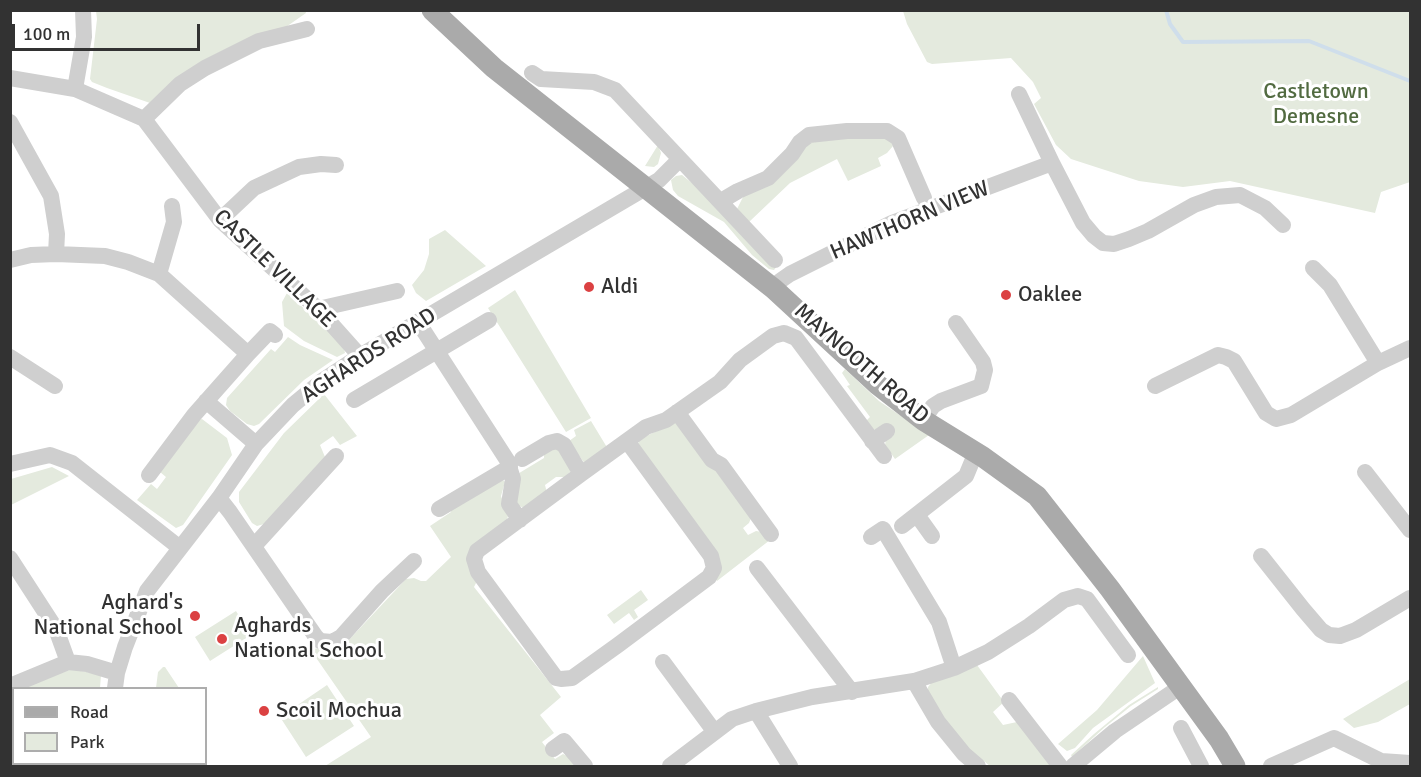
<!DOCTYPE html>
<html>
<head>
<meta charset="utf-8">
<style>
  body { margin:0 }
  #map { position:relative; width:1421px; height:777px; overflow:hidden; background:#fff; font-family:Signika,sans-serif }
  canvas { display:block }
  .frame { position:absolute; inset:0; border:12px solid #323232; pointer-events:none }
  .legend { position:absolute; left:12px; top:687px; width:195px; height:78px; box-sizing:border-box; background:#fff; border:2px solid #adadad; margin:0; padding:8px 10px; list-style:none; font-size:18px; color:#323232 }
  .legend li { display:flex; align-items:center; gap:12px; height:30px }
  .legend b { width:30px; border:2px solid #adadad }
  .scale { position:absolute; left:12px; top:24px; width:188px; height:27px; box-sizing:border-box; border:3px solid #323232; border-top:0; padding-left:8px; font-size:18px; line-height:21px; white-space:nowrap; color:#323232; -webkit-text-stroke:4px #fff; paint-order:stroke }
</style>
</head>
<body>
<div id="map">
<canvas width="1421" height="777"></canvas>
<div class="frame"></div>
<ul class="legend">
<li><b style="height:8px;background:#aaa"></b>Road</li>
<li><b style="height:16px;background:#e4eade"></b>Park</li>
</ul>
<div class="scale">100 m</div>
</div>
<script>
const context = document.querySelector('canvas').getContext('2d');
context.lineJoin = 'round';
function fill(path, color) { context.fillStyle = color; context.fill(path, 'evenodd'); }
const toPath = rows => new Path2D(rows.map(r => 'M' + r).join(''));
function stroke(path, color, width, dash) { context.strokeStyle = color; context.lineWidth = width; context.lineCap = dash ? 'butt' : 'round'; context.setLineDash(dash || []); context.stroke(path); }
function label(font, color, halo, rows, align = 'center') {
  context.font = font + ' Signika,sans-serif'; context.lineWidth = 6; context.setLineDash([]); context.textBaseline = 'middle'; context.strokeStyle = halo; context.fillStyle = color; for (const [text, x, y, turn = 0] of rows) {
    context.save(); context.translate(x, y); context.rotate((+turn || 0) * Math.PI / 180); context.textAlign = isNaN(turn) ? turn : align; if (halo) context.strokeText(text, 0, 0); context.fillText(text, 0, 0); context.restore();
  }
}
fill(toPath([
  [305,10,306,13,286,27,261,33,216,54,150,103,107,88,92,82,90,79,97,19,96,11],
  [903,11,1410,11,1410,182,1381,192,1375,213,1230,181,1183,187,1139,181,1071,159,1056,145,1034,104,1041,98,1033,82,1011,58,932,64,927,62,907,24],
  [881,137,891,140,893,146,887,153,878,158,881,166,848,181,837,159,790,183,749,222,737,209,744,195,807,143,822,138],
  [658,145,661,153,658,164,654,167,645,166],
  [682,175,697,187,777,266,774,270,769,269,752,255,724,222,678,196,673,190,671,180,676,176],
  [445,230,486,266,426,301,416,293,412,285,424,270,429,254,429,239],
  [515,290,591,418,566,432,488,308],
  [287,293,343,344,345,353,337,357,304,341,284,326,282,302],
  [288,337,300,345,333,360,304,380,259,424,254,426,247,424,230,411,226,405,227,398,271,349,275,352],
  [845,369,879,401,929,435,895,459,885,445,886,439,881,429,871,430,866,421,870,417,847,386,850,385,842,373],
  [324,394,357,436,340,445,333,436,320,445,325,457,264,524,257,526,252,523,239,502,239,492,284,433],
  [202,419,227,438,232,455,183,525,176,528,137,500,151,484,157,489,166,477,160,472,198,420],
  [591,421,608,449,585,464,569,441,576,436,574,430],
  [676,422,715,467,751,518,749,523,743,528,748,535,756,531,762,532,770,540,717,581,638,444,640,439],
  [557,448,572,470,565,477,556,477,545,485,547,493,524,508,517,505,516,475,544,458,544,452],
  [52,467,69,476,11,505,11,479],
  [503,480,505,482,501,496,508,516,507,520,476,545,477,581,474,587,561,697,540,715,554,733,542,742,555,759,563,754,569,757,576,766,325,766,371,737,310,649,335,647,346,643,406,579,414,578,421,581,426,581,451,557,430,526,451,512,451,509],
  [641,590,648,600,634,610,638,617,634,620,629,613,614,624,607,615],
  [236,611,251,635,210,661,195,637],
  [1143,656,1155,683,1093,728,1075,748,1067,751,1058,744,1097,710],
  [977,665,1004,702,993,712,1003,725,1017,722,1051,766,990,766,969,749,933,707,928,694,928,687,933,681],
  [163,667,165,667,179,688,156,688,158,672],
  [72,669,101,675,100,688,18,688],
  [1410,679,1410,704,1378,722,1354,728,1343,719],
  [327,685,354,726,306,757,280,717],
  [1158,687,1158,689,1131,706,1105,727,1072,757,1071,755,1094,734,1129,705],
  [13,690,14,763,11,764,10,692]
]), '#e4eade');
stroke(toPath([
  [1166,10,1170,24,1183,42,1309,41,1410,81]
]), '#cfdeeb', 4);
stroke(toPath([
  [532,73,541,79,594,82,615,90,775,260],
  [10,78,75,89,144,119,220,220,318,309,360,356],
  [75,89,84,37,83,10],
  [1019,94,1052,163],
  [144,119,180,84,205,68,259,41,307,29],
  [10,122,51,196,57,234,56,254],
  [721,201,738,191,768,178,792,154,800,142,809,135,847,131,887,131,898,138,924,198],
  [220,220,254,188,299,167,321,164,336,165],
  [10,260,31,255,56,254,105,256,128,262,159,274,248,354],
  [1313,268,1330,285,1378,363],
  [159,274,174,222,172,206],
  [774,289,780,281,790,274,892,223,1052,163,1083,223,1094,236,1103,243,1114,244,1129,239,1148,231,1194,205,1216,197,1240,195,1265,208,1283,225],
  [318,309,397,291],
  [418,322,507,460,513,479,509,504,520,520],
  [10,357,55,386],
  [1155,386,1218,355,1226,357,1234,361,1266,413,1276,419,1291,415,1378,363,1410,348],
  [354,400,489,320],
  [206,401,256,444],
  [677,412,712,460,721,465,771,534],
  [923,420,933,406,941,401,981,386,985,370,983,362,956,323],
  [627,441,711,556,714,568,709,577,618,645,572,678,561,679,556,678,478,572,474,559,477,551,581,474,646,427,666,420,720,382,740,360,773,336,784,333,796,338,884,456],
  [872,441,887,431],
  [522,459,549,443,557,441,564,445,581,474],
  [10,464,50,455,72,463,180,548],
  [1365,472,1410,530],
  [149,475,194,415,248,354,270,331,275,335],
  [219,498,230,512,316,637,320,641,332,642,341,637,382,591,414,561],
  [439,509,510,467],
  [917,515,932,536],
  [902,526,966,476,976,452],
  [871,537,883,529,939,622,954,668,914,681],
  [254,546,336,456],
  [1261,556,1303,609,1321,630,1329,635,1340,636,1356,630,1410,598],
  [10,558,56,629,68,662,87,664,117,673],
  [757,568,852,692],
  [663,662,714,731],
  [954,668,988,652,1029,626,1064,600,1078,596,1087,599,1128,655],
  [10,686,68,662],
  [115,688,117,673,125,647,147,591,219,498,256,444,293,405,322,381,360,356,659,180,680,159],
  [1009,700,1060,766],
  [756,711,790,766],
  [1181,728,1201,766],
  [553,749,564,741,585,766],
  [113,764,114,766],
  [670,766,732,719,756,711,812,697,914,681,938,722,964,754,978,766],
  [1073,766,1115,731,1180,687],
  [1271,766,1334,738,1381,761,1410,763]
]), '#cfcfcf', 16);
stroke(toPath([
  [432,10,494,68,774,289,878,385,923,420,983,457,1037,496,1110,589,1219,739,1235,766]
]), '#aaa', 21);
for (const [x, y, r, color] of [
  [589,287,6,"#db4142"],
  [1006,295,6,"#db4142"],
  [195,616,6,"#db4142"],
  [222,639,6,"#db4142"],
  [264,711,6,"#db4142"]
]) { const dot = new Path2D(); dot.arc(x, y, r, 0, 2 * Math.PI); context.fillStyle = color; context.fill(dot); stroke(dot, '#fff', 2); }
label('22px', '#526b41', '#fff', [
  ["Castletown",1316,92],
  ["Demesne",1316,117]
]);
label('22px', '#323232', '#fff', [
  ["HAWTHORN VIEW",910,221,-23],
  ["CASTLE VILLAGE",274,269,44],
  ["AGHARDS ROAD",369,356,-33],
  ["MAYNOOTH ROAD",861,364,41]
]);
label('22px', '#323232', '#fff', [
  ["Aldi",601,287],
  ["Oaklee",1018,295],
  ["Aghard's",183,603,"right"],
  ["National School",183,628,"right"],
  ["Aghards",234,626],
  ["National School",234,651],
  ["Scoil Mochua",276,711]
], 'left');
</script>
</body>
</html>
